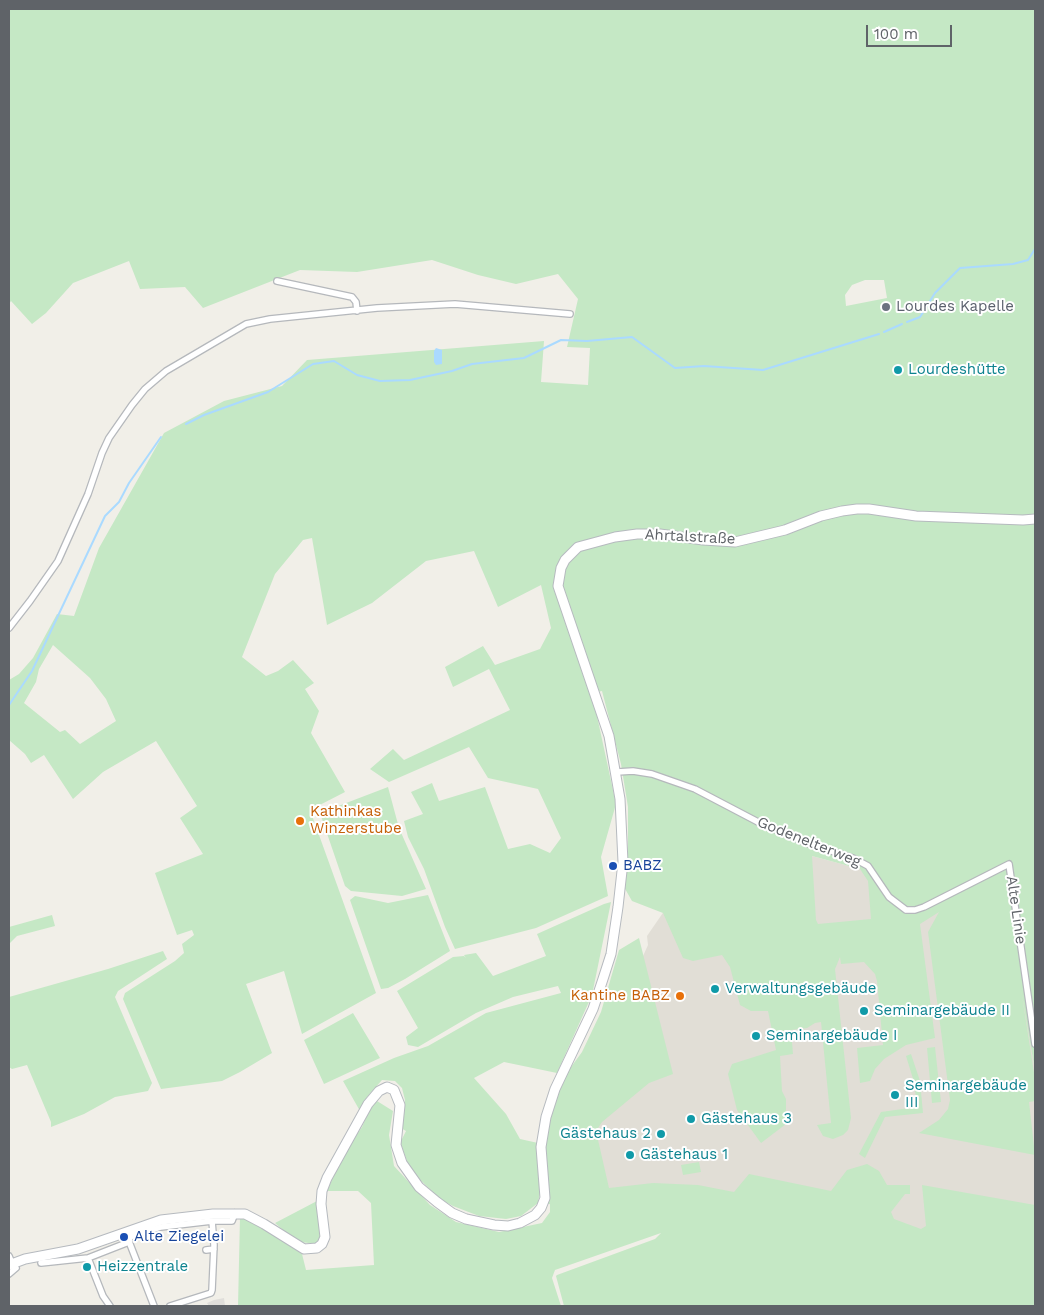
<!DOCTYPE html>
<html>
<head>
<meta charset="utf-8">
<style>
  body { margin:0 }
  #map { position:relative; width:1044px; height:1315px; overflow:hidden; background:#f1efe8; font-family:"Work Sans",sans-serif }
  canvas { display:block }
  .frame { position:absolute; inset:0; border:10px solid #5f6368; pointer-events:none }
  .scale { position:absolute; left:866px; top:25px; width:86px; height:22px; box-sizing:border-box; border:2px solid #5f6368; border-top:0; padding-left:6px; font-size:15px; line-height:18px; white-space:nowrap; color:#5f6368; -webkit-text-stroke:4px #fff; paint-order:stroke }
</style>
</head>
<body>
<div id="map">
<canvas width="1044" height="1315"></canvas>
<div class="frame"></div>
<div class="scale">100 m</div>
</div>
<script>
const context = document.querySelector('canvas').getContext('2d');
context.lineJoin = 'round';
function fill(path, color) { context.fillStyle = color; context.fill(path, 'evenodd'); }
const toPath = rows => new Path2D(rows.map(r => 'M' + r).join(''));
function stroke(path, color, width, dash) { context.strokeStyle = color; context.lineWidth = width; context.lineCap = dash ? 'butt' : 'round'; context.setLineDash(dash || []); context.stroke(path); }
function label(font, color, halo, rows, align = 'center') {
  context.font = font + ' "Work Sans",sans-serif'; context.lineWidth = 4; context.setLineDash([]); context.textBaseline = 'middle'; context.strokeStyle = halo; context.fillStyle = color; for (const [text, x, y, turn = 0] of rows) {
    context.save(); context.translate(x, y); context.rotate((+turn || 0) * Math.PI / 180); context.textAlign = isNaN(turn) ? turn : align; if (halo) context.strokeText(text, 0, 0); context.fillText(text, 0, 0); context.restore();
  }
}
fill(toPath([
  [224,1298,225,1306,209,1306,207,1303,214,1300]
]), '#e0deda');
fill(toPath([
  [812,856,860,869,915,915,931,909,997,873,1005,880,1035,1071,1035,1261,824,1225,548,1204,608,1034,648,945,647,936,669,904]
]), '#e1ded6');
fill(toPath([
  [9,9,1035,9,1035,1071,1021,989,1035,1079,1035,1101,1029,1102,1035,1155,919,1133,939,1120,948,1109,950,1100,928,932,939,912,920,924,935,1038,906,1045,884,1059,875,1069,870,1081,860,1083,857,1048,883,1045,877,981,875,974,864,962,841,964,840,957,835,969,851,1118,848,1130,843,1135,833,1139,823,1136,817,1125,831,1123,821,1022,815,1023,807,1028,791,1030,793,1054,780,1056,782,1091,786,1099,786,1124,761,1143,737,1110,728,1074,732,1064,776,1050,768,1011,751,1011,740,1005,730,967,722,955,693,961,683,958,663,913,632,901,624,887,628,867,628,807,621,764,602,691,592,693,616,804,601,857,608,896,536,928,455,949,445,927,424,869,408,837,404,821,423,814,411,792,432,783,439,801,485,787,508,849,530,844,550,853,561,838,538,789,488,778,469,747,389,782,370,769,393,749,404,760,510,710,489,669,453,687,445,667,483,646,495,665,540,649,551,628,541,585,498,607,474,551,426,561,372,603,327,625,312,538,303,540,275,574,242,657,266,676,278,671,293,660,314,683,305,689,319,711,311,733,345,792,310,810,376,993,302,1034,284,971,246,984,272,1053,240,1072,222,1081,161,1089,123,999,125,993,175,961,184,953,182,944,194,935,192,930,177,935,155,873,203,854,180,818,197,806,156,741,103,772,73,799,44,755,31,763,25,754,9,740,9,680,19,674,33,658,57,614,74,616,99,548,164,433,224,401,282,386,307,360,544,341,541,382,588,385,590,348,567,347,578,299,558,274,516,284,478,275,432,260,357,272,300,270,203,308,185,287,140,289,129,261,73,283,46,313,32,324,11,301,9,304],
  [865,280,884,280,887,298,846,306,845,295,852,285],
  [53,645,90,678,106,699,116,721,80,744,65,730,60,732,24,703,36,682,39,669],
  [812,856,860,869,868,881,871,919,818,924,816,920],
  [388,787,399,828,426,889,402,896,351,891,345,886,320,813],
  [428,895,450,951,405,979,388,988,381,989,350,900,355,896,388,903],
  [611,902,592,995,557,1073,504,1062,474,1078,506,1114,520,1139,538,1143,541,1186,538,1203,521,1216,506,1219,479,1216,453,1206,440,1199,410,1170,401,1144,401,1141,406,1131,401,1128,405,1100,402,1088,395,1081,382,1080,367,1097,360,1111,343,1081,394,1058,428,1046,486,1013,561,993,558,986,513,997,476,1013,418,1047,408,1045,406,1037,418,1028,397,991,453,957,464,956,466,958,464,955,476,953,493,976,546,956,537,934,604,904],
  [52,915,55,926,17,936,9,944,9,927],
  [639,938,673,1074,649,1083,602,1122,596,1131,609,1188,653,1183,698,1185,734,1192,749,1174,831,1191,847,1170,867,1164,879,1171,887,1185,910,1185,910,1194,905,1194,891,1212,894,1219,921,1229,926,1226,922,1185,1035,1205,1035,1306,564,1306,556,1276,557,1275,655,1239,661,1233,555,1270,552,1278,561,1306,238,1306,240,1217,260,1226,302,1254,306,1270,374,1265,371,1203,358,1191,327,1191,344,1153,362,1127,373,1102,377,1101,393,1111,389,1135,394,1166,430,1205,456,1222,499,1232,542,1223,550,1212,550,1204,548,1204,544,1144,551,1110,563,1078,582,1052,601,1012,619,950],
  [163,951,167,959,118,991,115,997,152,1083,148,1091,115,1097,84,1114,51,1127,51,1122,27,1065,12,1069,9,1067,9,997,108,969],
  [353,1013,380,1058,324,1084,304,1040],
  [935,1047,941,1102,932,1103,927,1048],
  [911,1054,920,1081,923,1113,885,1117,865,1158,859,1154,881,1112,917,1107,914,1082,906,1056],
  [699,1162,701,1172,683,1175,681,1165],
  [317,1201,321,1237,320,1241,316,1244,301,1242,290,1236,275,1223]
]), '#c5e8c5');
fill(toPath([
  [436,348,442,350,442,364,436,365,434,362,434,351]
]), '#aadaff');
stroke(toPath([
  [907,322,920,317,935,293,960,268,1013,264,1028,260,1035,249],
  [884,332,902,324],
  [186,424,204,415,268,392,313,364,334,361,357,375,380,381,410,380,452,371,472,364,524,358,561,340,587,341,632,337,675,368,704,366,763,370,879,334],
  [9,705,32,671,105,516,119,502,129,483,161,437]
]), '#aadaff', 2);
const street = toPath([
  [277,281,352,297,356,302,357,311],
  [9,628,30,601,58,561,88,494,102,453,109,438,132,405,145,389,166,371,246,324,270,319,377,308,455,304,570,314],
  [617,772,633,771,652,774,695,789,758,822,809,844,853,858,868,866,889,897,906,910,915,910,924,907,1009,864,1035,1044],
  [212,1221,232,1221,235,1213],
  [128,1239,154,1306],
  [206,1250,214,1249],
  [9,1256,12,1263],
  [41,1263,88,1258],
  [9,1274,16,1268],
  [110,1306,103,1296,88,1258,129,1242,130,1237,161,1227,212,1221,214,1245,212,1290,211,1293,170,1306]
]);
const secondary = toPath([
  [9,1265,25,1259,78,1249,161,1220,213,1214,245,1214,264,1224,304,1249,317,1248,322,1244,325,1237,321,1204,322,1191,327,1178,368,1104,379,1091,387,1087,394,1090,400,1105,396,1145,402,1163,419,1187,437,1202,452,1213,466,1219,494,1225,508,1226,520,1223,535,1215,541,1208,545,1198,541,1147,546,1117,555,1089,593,1009,603,979,611,954,618,907,623,862,620,799,609,736,558,586,561,568,565,560,578,547,615,537,637,534,660,534,703,540,735,542,785,530,821,516,842,511,857,509,869,509,916,516,1023,520,1035,519]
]);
stroke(street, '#b5b8bc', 8);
stroke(secondary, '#b6babf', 11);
stroke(street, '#fff', 5.5);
stroke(secondary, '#fff', 9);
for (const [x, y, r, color] of [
  [886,307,5,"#6b7280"],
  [898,370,5,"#0f9aa8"],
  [300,821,5,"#e8710a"],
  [613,866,5,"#1a4fb4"],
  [715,989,5,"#0f9aa8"],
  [680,996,5,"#e8710a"],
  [864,1011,5,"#0f9aa8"],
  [756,1036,5,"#0f9aa8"],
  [895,1095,5,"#0f9aa8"],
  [691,1119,5,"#0f9aa8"],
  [661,1134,5,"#0f9aa8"],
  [630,1155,5,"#0f9aa8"],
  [124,1237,5,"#1a4fb4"],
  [87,1267,5,"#0f9aa8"]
]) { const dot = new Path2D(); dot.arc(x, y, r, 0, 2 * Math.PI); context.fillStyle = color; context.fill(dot); stroke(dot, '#fff', 2); }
label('15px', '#5b616d', '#fff', [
  ["Lourdes Kapelle",896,307]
], 'left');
label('15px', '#0d838f', '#fff', [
  ["Lourdeshütte",908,370],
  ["Verwaltungsgebäude",725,989],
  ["Seminargebäude II",874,1011],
  ["Seminargebäude I",766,1036],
  ["Seminargebäude",905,1086],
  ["III",905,1103],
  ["Gästehaus 3",701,1119],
  ["Gästehaus 2",651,1134,"right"],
  ["Gästehaus 1",640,1155],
  ["Heizzentrale",97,1267]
], 'left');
label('15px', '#5f6368', '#fff', [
  ["Ahrtalstraße",690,537,3],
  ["Godenelterweg",809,842,22],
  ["Alte Linie",1016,910,82]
]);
label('15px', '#c56008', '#fff', [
  ["Kathinkas",310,812],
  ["Winzerstube",310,829],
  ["Kantine BABZ",670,996,"right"]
], 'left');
label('15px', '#164399', '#fff', [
  ["BABZ",623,866],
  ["Alte Ziegelei",134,1237]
], 'left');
</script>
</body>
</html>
